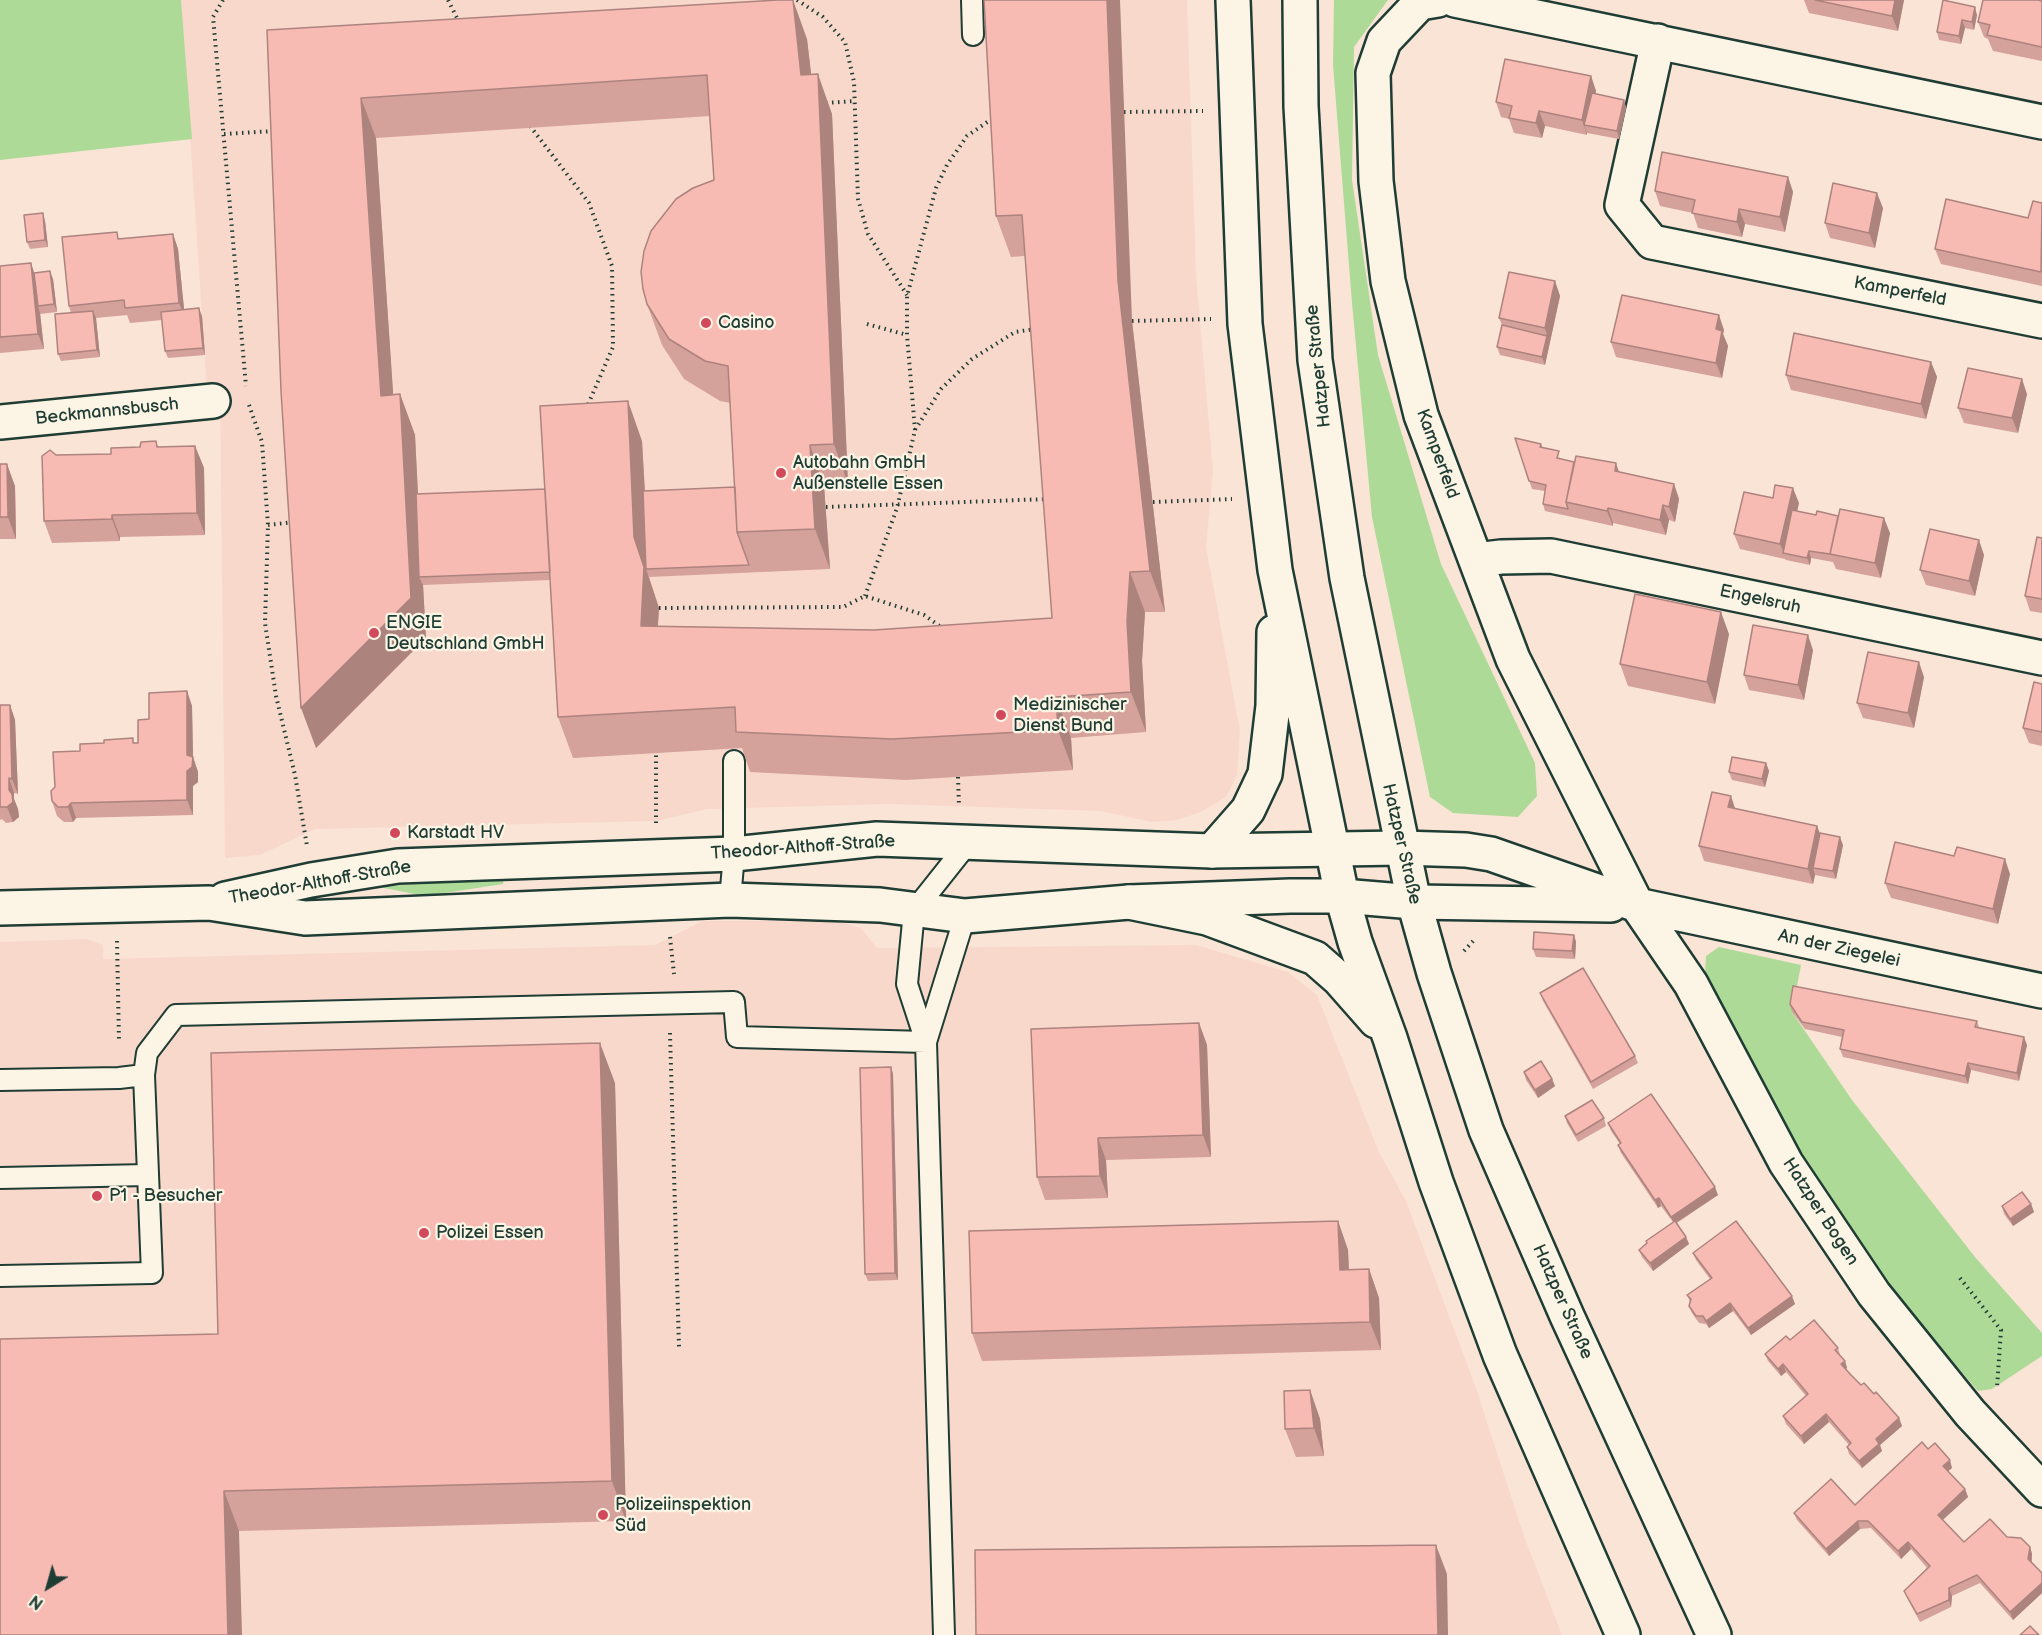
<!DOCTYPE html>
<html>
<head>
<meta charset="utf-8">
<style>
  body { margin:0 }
  #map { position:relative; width:2042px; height:1635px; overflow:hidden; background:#fae4d6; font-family:"Balsamiq Sans",sans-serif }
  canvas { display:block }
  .north { position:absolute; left:18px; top:1557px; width:60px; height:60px; -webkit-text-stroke:4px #fcf5e5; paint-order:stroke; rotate:217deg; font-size:16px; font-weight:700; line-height:24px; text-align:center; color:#1f3d34 }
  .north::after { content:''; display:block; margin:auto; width:21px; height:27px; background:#1f3d34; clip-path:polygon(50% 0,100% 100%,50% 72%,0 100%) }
</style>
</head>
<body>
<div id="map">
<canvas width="2042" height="1635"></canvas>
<div class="north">N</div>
</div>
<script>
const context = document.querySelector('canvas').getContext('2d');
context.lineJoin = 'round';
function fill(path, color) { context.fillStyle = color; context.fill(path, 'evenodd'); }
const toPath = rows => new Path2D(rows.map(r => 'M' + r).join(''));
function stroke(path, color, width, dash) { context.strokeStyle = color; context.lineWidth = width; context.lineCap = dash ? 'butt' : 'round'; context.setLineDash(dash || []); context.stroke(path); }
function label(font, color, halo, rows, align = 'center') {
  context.font = font + ' "Balsamiq Sans",sans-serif'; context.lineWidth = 4.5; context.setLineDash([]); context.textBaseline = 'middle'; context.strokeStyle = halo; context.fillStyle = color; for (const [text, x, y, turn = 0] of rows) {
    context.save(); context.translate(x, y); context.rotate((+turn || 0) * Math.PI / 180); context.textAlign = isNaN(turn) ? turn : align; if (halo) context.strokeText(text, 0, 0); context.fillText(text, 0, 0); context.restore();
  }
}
fill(toPath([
  [181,0,1187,0,1196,274,1213,471,1206,547,1240,731,1237,775,1226,797,1201,812,1177,820,1151,822,1101,811,889,804,707,809,656,821,315,829,260,855,225,858,220,389,207,390],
  [702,921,837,921,861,928,877,948,1196,945,1288,972,1317,995,1379,1152,1406,1201,1475,1385,1524,1536,1562,1635,0,1635,0,942,87,939,103,945,103,959,655,945]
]), '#f9d8cc');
fill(toPath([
  [0,0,181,0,192,139,0,160],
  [1334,0,1388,0,1354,47,1352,180,1378,355,1441,564,1535,763,1537,796,1518,817,1453,813,1430,797,1372,517,1352,303,1333,65],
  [504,876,503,884,425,896,379,887],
  [1719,947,1801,965,1792,1012,1852,1100,1975,1257,2042,1333,2042,1356,1992,1389,1978,1391,1919,1323,1848,1229,1800,1151,1705,974,1706,956]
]), '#aeda98');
const service = toPath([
  [972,0,973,35],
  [730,900,734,854,734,761],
  [926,1042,965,916],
  [144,1075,147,1053,176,1015,734,1002,737,1037,926,1042],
  [0,1080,119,1078,144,1075,152,1273,0,1276],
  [0,1178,148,1175],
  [944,1635,926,1042,907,984,914,911,968,843]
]);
const minor = toPath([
  [1438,0,1420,3,1384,41,1373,73,1376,181,1388,281,1421,415,1513,659,1637,905,1691,984,1786,1163,1874,1294,1970,1413,2042,1490],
  [1455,0,2042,122],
  [1658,41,1622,205,1652,242,2042,321],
  [0,422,213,401],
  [1476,560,1501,557,1551,556,2042,658],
  [1401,848,1466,850,1491,854,1637,905,2042,991],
  [1414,902,1611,905]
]);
const tertiary = toPath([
  [225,899,311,880,398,866,734,854,877,839,1212,851,1401,848],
  [0,908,209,903,305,918,730,900,880,905,965,916,1129,902,1290,896,1342,896,1414,902]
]);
const secondary = toPath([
  [1233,0,1245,324,1275,570,1342,896,1355,942,1390,1038,1436,1182,1500,1355,1623,1635],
  [1300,0,1301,106,1315,360,1347,578,1414,902,1434,973,1486,1130,1567,1316,1714,1635],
  [1212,851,1248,810,1265,774,1273,706,1274,632],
  [1129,902,1207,918,1315,958,1339,979,1376,1021]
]);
stroke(service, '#1f3d34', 24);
stroke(minor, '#1f3d34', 38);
stroke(tertiary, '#1f3d34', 38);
stroke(secondary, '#1f3d34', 38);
stroke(toPath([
  [223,0,213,17,246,386],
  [448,0,460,24],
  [797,0,823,17,845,42,854,82,858,199,868,234,907,295],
  [826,103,855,101],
  [1124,112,1203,111],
  [530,126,589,203,612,266,613,347,587,407],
  [224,134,274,131],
  [1132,321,1211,319],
  [867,324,907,335],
  [249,405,262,442,264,470,268,525,265,623,276,696,295,775,307,846],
  [915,430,907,335,907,296,936,188,947,165,967,136,993,118],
  [1153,502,1232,499],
  [826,507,1048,499],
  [268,525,294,522],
  [865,596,897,508,915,430,941,389,972,359,1015,332,1035,329],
  [659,608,843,607,865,596,924,615,941,627],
  [958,777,959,806],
  [656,823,656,753],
  [670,937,674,974],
  [117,941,119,1042],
  [1464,951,1475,939],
  [670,1033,679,1347],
  [1960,1278,2001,1330,1997,1388]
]), '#1f3d34', 4, [1.5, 4.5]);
stroke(service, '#fcf5e5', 20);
stroke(minor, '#fcf5e5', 33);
stroke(tertiary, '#fcf5e5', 33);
stroke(secondary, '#fcf5e5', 33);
fill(toPath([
  [984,0,1132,321,1165,612,1145,612,1142,661,1146,732,1071,738,1073,770,906,780,750,772,742,748,573,758,558,717,550,580,423,585,426,638,316,748,267,30,807,39,811,74,832,114,848,484,824,486,830,569,649,577,659,608,658,626,874,630,1052,618,1025,256,1011,257,996,216],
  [710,116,714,180,647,304,662,345,684,379,720,401,730,403,735,487,645,491,642,441,545,489,418,494,415,435,400,394,393,395,376,138],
  [1804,0,1904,0,1898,31,1809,13],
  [1943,0,1977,15,1974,30,1965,28,1961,44,1939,40,1937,32],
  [2042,1,2042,61,1993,51,1988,39,1984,37,1978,22],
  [1591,76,1596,91,1596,94,1624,100,1626,108,1619,139,1587,133,1587,135,1545,126,1542,138,1514,133,1509,119,1501,117,1496,102],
  [1788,177,1793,192,1785,232,1745,224,1742,237,1698,228,1693,213,1660,206,1655,191],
  [2042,203,2042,286,1941,264,1935,249,2028,218],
  [1883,208,1875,248,1830,238,1825,223],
  [45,221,48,247,30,249,27,242],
  [173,234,178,249,184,310,202,316,205,355,168,358,165,351,162,320,130,323,127,315,96,318,100,357,61,361,58,354,71,313,69,306,120,239],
  [0,266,34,273,53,279,57,312,40,314,40,313,44,349,0,353],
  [1555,281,1560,296,1545,365,1500,355,1497,347,1502,325,1499,318],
  [1724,330,1723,334,1728,346,1722,378,1616,357,1611,342],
  [1931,362,1937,377,1926,419,1791,390,1786,375],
  [2027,394,2018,433,1964,423,1958,408],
  [1515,438,1541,444,1543,448,1561,459,1674,484,1679,499,1675,522,1669,520,1666,535,1613,523,1613,526,1545,511,1543,504,1545,491,1532,489],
  [156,441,158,447,195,446,204,468,205,535,120,537,120,541,52,543,44,521,56,455,111,454,140,447],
  [0,464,15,486,16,539,0,539],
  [1799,503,1797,511,1890,533,1881,578,1836,569,1833,562,1811,558,1810,565,1786,560,1785,559,1740,549,1734,534],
  [2042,538,2042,613,2030,611,2025,596],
  [1984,555,1975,596,1926,585,1920,570],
  [1729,634,1715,704,1628,686,1620,664],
  [1813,650,1804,700,1749,690,1744,675],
  [1924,677,1914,728,1863,718,1857,703],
  [2042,684,2042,746,2029,743,2023,728],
  [187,691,192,706,193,757,198,772,198,782,193,786,193,815,76,818,73,822,64,822,57,816,52,801,55,787,80,751,138,743,149,719],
  [0,705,10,705,15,720,18,794,14,793,14,799,18,809,19,817,13,822,6,823,2,819,0,820],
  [1766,763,1769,771,1765,787,1732,780,1729,772],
  [1735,808,1817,826,1820,833,1843,845,1836,879,1815,875,1813,884,1704,861,1699,846],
  [2010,874,1998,924,1891,898,1885,883],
  [1574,935,1576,942,1575,959,1536,957,1533,949],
  [1540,993,1635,1056,1638,1063,1593,1089,1543,1001],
  [1790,1004,1977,1021,1979,1027,2027,1045,2019,1081,1971,1070,1968,1084,1843,1057,1840,1049,1842,1037,1805,1029,1792,1012],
  [1199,1023,1207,1045,1211,1157,1106,1160,1108,1198,1045,1200,1037,1177],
  [891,1067,893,1074,898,1280,868,1281,865,1274],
  [1524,1072,1552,1079,1555,1086,1538,1098,1526,1080],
  [615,1083,626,1521,239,1531,0,1635,218,1334],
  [1565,1116,1604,1118,1606,1126,1578,1142,1567,1123],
  [1608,1123,1718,1195,1677,1223,1686,1237,1689,1244,1653,1271,1642,1257,1639,1250,1647,1244,1646,1241,1673,1222,1661,1206,1658,1208,1621,1153,1618,1145,1620,1144,1611,1131],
  [2031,1204,2034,1212,2013,1226,2004,1214,2002,1206],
  [1338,1221,1348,1250,1349,1270,1369,1269,1379,1298,1381,1350,982,1361,972,1333],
  [1693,1253,1795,1304,1751,1335,1733,1311,1709,1328,1706,1324,1699,1323,1692,1313,1689,1306,1690,1302,1687,1295,1710,1279,1696,1260],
  [1838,1348,1840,1355,1845,1361,1847,1368,1846,1369,1861,1385,1874,1394,1899,1418,1902,1426,1880,1445,1882,1451,1862,1468,1849,1454,1847,1447,1849,1445,1829,1422,1804,1444,1786,1424,1783,1416,1806,1396,1786,1372,1781,1376,1768,1361,1765,1354],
  [1310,1390,1320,1419,1324,1456,1296,1457,1285,1429],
  [1928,1449,1952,1468,1948,1471,1965,1489,1968,1497,1943,1520,1964,1542,2007,1537,2030,1547,2032,1554,2032,1562,2042,1573,2042,1593,2013,1620,1980,1583,1952,1596,1951,1607,1920,1622,1907,1598,1904,1591,1927,1568,1911,1549,1901,1559,1871,1528,1860,1529,1829,1556,1797,1520,1794,1513,1855,1505]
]), '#d4a19b');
fill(toPath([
  [793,0,807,39,816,115,801,75],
  [1107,0,1120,0,1132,321,1165,612,1150,571,1118,281],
  [1895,0,1904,0,1898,31,1892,16],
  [1975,7,1977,15,1974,30,1972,22],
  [1962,20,1965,28,1961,44,1959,36],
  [818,74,832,114,848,484,834,444],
  [1591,76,1596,91,1589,126,1584,125,1587,133,1587,135,1582,120],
  [361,98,376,138,396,436,381,396],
  [1624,100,1626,108,1619,139,1617,131],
  [1539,111,1545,126,1542,138,1536,123],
  [1788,177,1793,192,1785,232,1780,217],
  [1877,193,1883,208,1875,248,1869,233],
  [1739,209,1745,224,1742,237,1737,222],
  [43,213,45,221,48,247,45,240],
  [173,234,178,249,185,318,179,303],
  [31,263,36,278,38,306,40,313,44,349,38,334],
  [50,271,53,279,57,312,54,304],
  [1555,281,1560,296,1545,365,1542,357,1547,336,1545,328],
  [199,308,202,316,205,355,203,348],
  [93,311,96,318,100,357,97,350],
  [1719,315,1724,330,1723,334,1728,346,1722,378,1716,363,1716,329],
  [1931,362,1937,377,1926,419,1921,404],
  [2022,379,2027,394,2018,433,2012,418],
  [400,394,415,435,422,577,419,577,423,585,426,638,316,748,301,708],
  [628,401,642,441,649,569,646,569,659,608,655,666,641,626,634,537],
  [810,445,824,486,830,569,815,529],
  [195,446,204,468,205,535,197,513],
  [1616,463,1621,478,1615,471],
  [7,464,15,486,16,539,8,517],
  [1674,484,1679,499,1675,522,1669,507],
  [1793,488,1799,503,1787,554,1784,553,1780,544],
  [1663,505,1669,520,1666,535,1660,520],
  [1608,508,1613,523,1613,526,1607,511],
  [112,515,120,537,120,541,112,519],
  [1884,518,1890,533,1881,578,1875,563],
  [1979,540,1984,555,1975,596,1969,581],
  [1809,551,1811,558,1810,565,1807,558],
  [1130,572,1145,612,1142,661,1146,732,1131,692,1127,621],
  [1721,612,1729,634,1715,704,1707,682],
  [1808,635,1813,650,1804,700,1798,685],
  [1919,662,1924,677,1914,728,1908,713],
  [187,691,192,706,193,757,198,772,198,782,193,786,193,815,187,800],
  [1056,697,1071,738,1073,770,1058,730],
  [10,705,15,720,18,794,12,779],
  [1766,763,1769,771,1765,787,1762,779],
  [9,778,14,793,14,799,18,809,19,817,13,822,7,807],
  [1731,796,1736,811,1728,807],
  [71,803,76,818,73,822,68,807],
  [1817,826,1822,841,1813,868,1815,875,1813,884,1808,869],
  [1840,837,1843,845,1836,879,1833,871],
  [2005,859,2010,874,1998,924,1993,909],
  [1574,935,1576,942,1575,959,1572,951],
  [1199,1023,1207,1045,1211,1157,1203,1135],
  [2024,1037,2027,1045,2019,1081,2017,1073],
  [600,1043,615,1083,626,1521,612,1481],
  [1968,1063,1971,1070,1968,1084,1965,1076],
  [891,1067,893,1074,898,1280,895,1273],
  [1552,1079,1555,1086,1538,1098,1535,1090],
  [1098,1138,1106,1160,1108,1198,1100,1176],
  [1715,1187,1718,1195,1674,1224,1671,1217],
  [1659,1198,1661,1206,1658,1208,1655,1200],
  [2031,1204,2034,1212,2013,1226,2010,1219],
  [1338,1221,1348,1250,1350,1299,1340,1270],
  [1686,1237,1689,1244,1653,1271,1650,1263],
  [1369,1269,1379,1298,1381,1350,1370,1322],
  [1792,1296,1795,1304,1751,1335,1748,1328],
  [1730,1303,1733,1311,1709,1328,1706,1321],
  [1845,1361,1847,1368,1844,1371,1841,1364],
  [1783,1364,1786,1372,1781,1376,1778,1369],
  [1310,1390,1320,1419,1324,1456,1314,1428],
  [1826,1414,1829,1422,1804,1444,1801,1436],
  [1899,1418,1902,1426,1880,1445,1882,1451,1862,1468,1859,1461,1876,1439],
  [1950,1460,1952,1468,1946,1473,1943,1466],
  [1965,1489,1968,1497,1940,1522,1938,1515],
  [224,1491,239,1531,242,1635,228,1635],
  [1858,1521,1860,1529,1829,1556,1826,1549],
  [1908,1542,1911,1549,1901,1559,1898,1551],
  [1436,1545,1447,1574,1448,1635,1438,1635],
  [2030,1547,2032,1554,2031,1566,2028,1559],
  [2042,1583,2042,1593,2013,1620,2010,1612],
  [1949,1588,1952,1596,1951,1607,1949,1600]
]), '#ad837e');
const building = toPath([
  [778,0,793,0,801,75,818,74,834,444,810,445,815,529,737,532,728,366,705,361,669,339,647,304,643,289,641,272,644,251,651,231,676,199,693,188,714,180,707,75,361,98,381,396,400,394,411,598,301,708,281,391,267,30,778,0],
  [984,0,1107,0,1118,281,1150,571,1130,572,1127,621,1131,692,1056,697,1058,730,892,739,736,732,735,707,558,717,540,406,628,401,634,537,644,567,641,626,874,630,1052,618,1022,215,996,216,984,0],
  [1815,0,1895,0,1892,16,1815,0],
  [1943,0,1975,7,1972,22,1962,20,1959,36,1937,32,1943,0],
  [1983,0,2038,0,2042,1,2042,47,1987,35,1990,25,1978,22,1983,0],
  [1505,59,1591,76,1582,120,1539,111,1536,123,1509,118,1512,106,1496,102,1505,59],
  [1592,93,1624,100,1617,131,1584,125,1592,93],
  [1662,152,1788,177,1780,217,1739,209,1737,222,1692,213,1695,200,1655,191,1662,152],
  [1833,183,1877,193,1869,233,1825,223,1833,183],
  [1946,199,2028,218,2033,201,2042,203,2041,272,1935,249,1946,199],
  [43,213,45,240,27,242,24,215,43,213],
  [117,232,118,239,173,234,179,303,125,308,124,300,69,306,62,237,117,232],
  [31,263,38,334,0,337,0,266,31,263],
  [50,271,54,304,38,306,34,273,50,271],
  [1509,272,1555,281,1545,328,1499,318,1509,272],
  [1622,295,1719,315,1716,329,1722,331,1716,363,1611,342,1622,295],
  [199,308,203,348,165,351,161,312,199,308],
  [93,311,97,350,58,354,55,314,93,311],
  [1502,325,1547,336,1542,357,1497,347,1502,325],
  [1794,333,1931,362,1921,404,1786,375,1794,333],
  [1968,368,2022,379,2012,418,1958,408,1968,368],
  [1515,438,1541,444,1540,447,1559,451,1557,458,1574,462,1566,502,1568,509,1543,504,1546,485,1529,481,1515,438],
  [156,441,157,447,195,446,197,513,112,515,112,519,44,521,42,456,50,450,56,455,111,454,111,448,140,447,141,442,156,441],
  [1576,456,1616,463,1615,471,1674,484,1669,507,1663,505,1660,520,1608,508,1607,511,1566,502,1576,456],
  [0,464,7,464,8,517,0,517,0,464],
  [1775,485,1793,488,1780,544,1734,534,1744,492,1773,498,1775,485],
  [735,487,737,532,749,565,646,569,643,491,735,487],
  [545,489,550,572,419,577,416,494,545,489],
  [1840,509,1884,518,1875,563,1830,554,1840,509],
  [1792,510,1816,515,1817,511,1838,516,1830,554,1809,551,1807,558,1783,553,1792,510],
  [1930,529,1979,540,1969,581,1920,570,1930,529],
  [2037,537,2042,538,2042,599,2025,596,2037,537],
  [1635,594,1721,612,1707,682,1620,664,1635,594],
  [1753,625,1808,635,1798,685,1744,675,1753,625],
  [1868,652,1919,662,1908,713,1857,703,1868,652],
  [2034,682,2042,684,2042,732,2023,728,2034,682],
  [187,691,187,755,193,757,192,767,187,771,187,800,71,803,68,807,58,807,52,801,51,791,55,787,53,752,80,751,80,744,104,743,104,740,133,738,133,743,138,743,138,720,149,719,149,693,187,691],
  [0,705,10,705,12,779,9,778,9,790,12,794,13,802,7,807,0,807,0,705],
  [1732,757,1766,763,1762,779,1729,772,1732,757],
  [1712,792,1731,796,1728,807,1817,826,1808,869,1699,846,1712,792],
  [1820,833,1840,837,1833,871,1813,868,1820,833],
  [1895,842,1954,856,1957,847,2005,859,1993,909,1885,883,1895,842],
  [1534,932,1574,935,1572,951,1533,949,1534,932],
  [1583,968,1635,1056,1591,1082,1540,993,1583,968],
  [1793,986,1977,1021,1975,1027,2024,1037,2017,1073,1968,1063,1965,1076,1840,1049,1844,1030,1802,1022,1790,1004,1793,986],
  [1199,1023,1203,1135,1098,1138,1100,1176,1037,1177,1031,1029,1199,1023],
  [600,1043,612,1481,224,1491,228,1635,0,1635,0,1339,218,1334,211,1053,600,1043],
  [1541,1061,1552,1079,1535,1090,1524,1072,1541,1061],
  [891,1067,895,1273,865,1274,860,1068,891,1067],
  [1651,1094,1715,1187,1671,1217,1659,1198,1655,1200,1618,1145,1621,1143,1608,1123,1651,1094],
  [1592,1100,1604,1118,1576,1135,1565,1116,1592,1100],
  [2022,1192,2031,1204,2010,1219,2002,1206,2022,1192],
  [1338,1221,1340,1270,1369,1269,1370,1322,972,1333,969,1231,1338,1221],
  [1675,1221,1686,1237,1650,1263,1639,1250,1647,1243,1646,1241,1675,1221],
  [1736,1221,1792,1296,1748,1328,1730,1303,1706,1321,1703,1316,1696,1316,1689,1306,1691,1299,1687,1295,1712,1278,1693,1253,1736,1221],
  [1814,1320,1838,1348,1835,1350,1845,1361,1841,1364,1851,1375,1861,1385,1864,1383,1874,1394,1876,1392,1899,1418,1876,1439,1879,1444,1859,1461,1847,1447,1851,1443,1826,1414,1801,1436,1783,1416,1808,1394,1783,1364,1778,1369,1765,1354,1786,1336,1790,1340,1814,1320],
  [1310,1390,1314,1428,1285,1429,1284,1391,1310,1390],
  [1922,1442,1928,1449,1935,1443,1950,1460,1943,1466,1965,1489,1938,1515,1964,1542,1990,1519,2007,1537,2021,1538,2030,1547,2028,1559,2042,1573,2042,1583,2010,1612,1977,1575,1949,1588,1949,1600,1917,1614,1904,1591,1930,1566,1908,1542,1898,1551,1868,1521,1858,1521,1826,1549,1794,1513,1831,1479,1855,1505,1922,1442],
  [1436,1545,1438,1635,976,1635,975,1550,1436,1545],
  [2030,1626,2039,1635,2020,1635,2030,1626]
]);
fill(building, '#f7bbb4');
stroke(building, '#ad837e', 1.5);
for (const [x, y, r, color] of [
  [706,323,6,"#d1495b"],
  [781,473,6,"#d1495b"],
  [374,633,6,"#d1495b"],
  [1001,715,6,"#d1495b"],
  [395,833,6,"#d1495b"],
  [97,1196,6,"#d1495b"],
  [424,1233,6,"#d1495b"],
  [603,1515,6,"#d1495b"]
]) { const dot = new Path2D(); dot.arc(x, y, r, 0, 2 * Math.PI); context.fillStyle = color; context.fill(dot); stroke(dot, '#fcf5e5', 2); }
label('18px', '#1f3d34', '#fcf5e5', [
  ["Kamperfeld",1900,292,11],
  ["Hatzper Straße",1319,366,-96],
  ["Beckmannsbusch",107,412,-6],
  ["Kamperfeld",1437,454,70],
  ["Engelsruh",1760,600,12],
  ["Hatzper Straße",1401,844,77],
  ["Theodor-Althoff-Straße",803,848,-4],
  ["Theodor-Althoff-Straße",320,883,-10],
  ["An der Ziegelei",1839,949,12],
  ["Hatzper Bogen",1820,1212,57],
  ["Hatzper Straße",1562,1302,66]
]);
label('18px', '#1f3d34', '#fcf5e5', [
  ["Casino",718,323],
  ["Autobahn GmbH",793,463],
  ["Außenstelle Essen",793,484],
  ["ENGIE",386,623],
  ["Deutschland GmbH",386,644],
  ["Medizinischer",1013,705],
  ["Dienst Bund",1013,726],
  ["Karstadt HV",407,833],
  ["P1 - Besucher",109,1196],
  ["Polizei Essen",436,1233],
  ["Polizeiinspektion",615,1505],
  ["Süd",615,1526]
], 'left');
</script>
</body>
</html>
